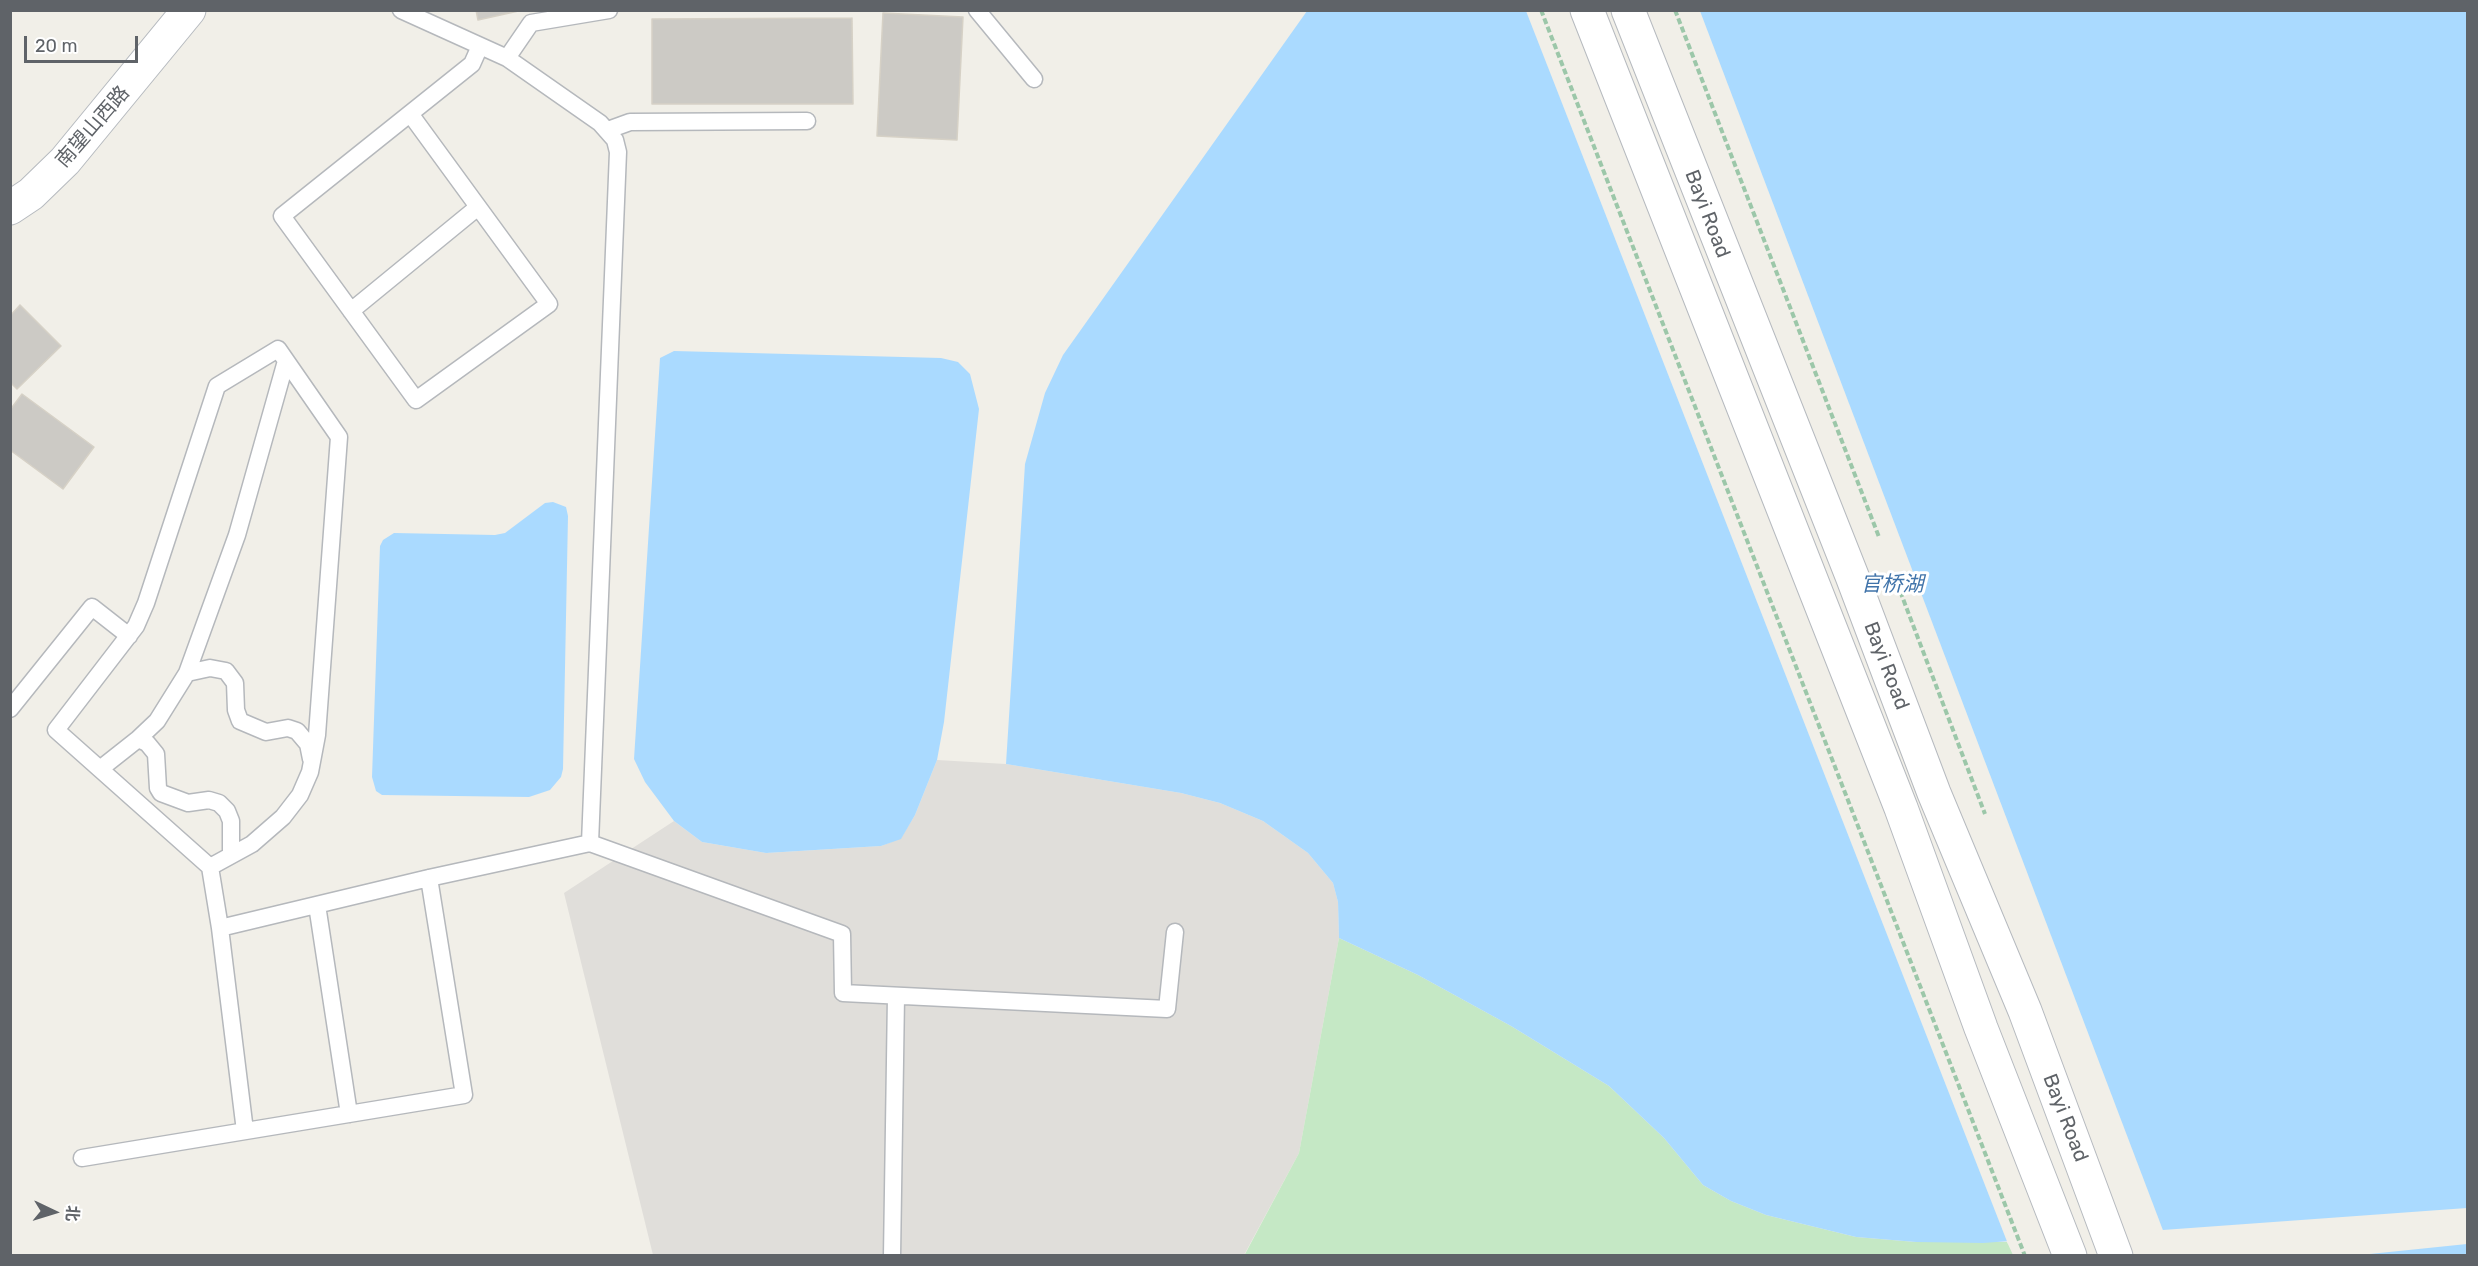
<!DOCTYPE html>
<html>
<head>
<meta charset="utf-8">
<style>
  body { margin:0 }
  #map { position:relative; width:2478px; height:1266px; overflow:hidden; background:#f1efe8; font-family:Rubik,"Noto Sans SC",sans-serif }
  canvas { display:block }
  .frame { position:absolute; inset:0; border:12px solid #5f6368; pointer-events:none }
  .north { position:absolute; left:24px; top:1182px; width:60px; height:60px; -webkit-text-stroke:4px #fff; paint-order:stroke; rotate:94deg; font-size:16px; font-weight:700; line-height:24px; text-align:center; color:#5f6368 }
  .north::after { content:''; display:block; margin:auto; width:21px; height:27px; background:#5f6368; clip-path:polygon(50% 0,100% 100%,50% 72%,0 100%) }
  .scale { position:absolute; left:24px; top:36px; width:114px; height:27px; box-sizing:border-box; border:3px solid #5f6368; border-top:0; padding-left:8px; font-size:18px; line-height:21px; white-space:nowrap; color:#5f6368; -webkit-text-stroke:4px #fff; paint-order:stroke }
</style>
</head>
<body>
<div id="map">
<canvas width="2478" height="1266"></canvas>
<div class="frame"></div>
<div class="north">北</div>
<div class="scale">20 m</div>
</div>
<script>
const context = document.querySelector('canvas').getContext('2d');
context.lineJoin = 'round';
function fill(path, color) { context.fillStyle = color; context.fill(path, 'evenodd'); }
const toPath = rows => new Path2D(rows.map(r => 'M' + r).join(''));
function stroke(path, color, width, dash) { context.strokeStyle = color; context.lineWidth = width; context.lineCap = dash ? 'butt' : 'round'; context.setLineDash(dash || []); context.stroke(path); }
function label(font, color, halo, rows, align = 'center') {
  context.font = font + ' Rubik,"Noto Sans SC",sans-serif'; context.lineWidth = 6; context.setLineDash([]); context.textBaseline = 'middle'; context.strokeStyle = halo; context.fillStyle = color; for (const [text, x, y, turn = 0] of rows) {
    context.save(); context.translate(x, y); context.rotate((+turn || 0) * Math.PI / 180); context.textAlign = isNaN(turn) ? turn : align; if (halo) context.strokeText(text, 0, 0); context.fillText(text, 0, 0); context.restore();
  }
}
fill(toPath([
  [937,760,1006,764,1181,793,1220,803,1263,821,1308,853,1333,883,1338,902,1339,938,1299,1153,1244,1255,653,1255,564,893,674,821,702,842,766,853,881,846,901,838,915,815]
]), '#e0deda');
fill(toPath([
  [1339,938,1418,975,1511,1026,1609,1086,1664,1138,1703,1185,1731,1201,1766,1215,1856,1237,1916,1242,2007,1242,2013,1255,1244,1256,1299,1153]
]), '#c5e8c5');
fill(toPath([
  [1307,11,2467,11,2467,1208,1983,1243,1916,1242,1856,1237,1766,1215,1731,1201,1703,1185,1664,1138,1609,1086,1511,1026,1418,975,1339,938,1338,902,1333,883,1308,853,1263,821,1220,803,1181,793,1006,764,1025,464,1045,393,1063,355],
  [674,351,941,358,958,362,970,374,979,409,944,722,937,760,915,815,901,839,881,846,766,853,702,842,674,821,645,782,634,759,660,358],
  [553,502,566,507,568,516,563,769,561,777,550,790,529,797,382,795,376,791,372,777,380,546,383,540,394,533,495,535,505,533,545,503],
  [2467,1244,2467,1255,2360,1255]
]), '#aadaff');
fill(toPath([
  [1526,11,1700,11,2164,1233,2008,1244]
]), '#f1efe8');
const building = toPath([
  [476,10,523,10,478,20,476,10],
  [883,13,963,17,957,140,877,136,883,13],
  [852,18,853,104,652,104,652,19,852,18],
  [20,305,61,346,17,389,10,382,10,316,20,305],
  [22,394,94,447,63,489,10,450,10,410,22,394]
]);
fill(building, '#cccac5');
stroke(building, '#d6d1c6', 1.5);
const lane = toPath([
  [401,10,507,58,600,123,615,140,618,152,590,843],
  [977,10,1034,79],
  [507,58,531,23,609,10],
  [411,115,549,304,416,400,282,216,472,64,480,46],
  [608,130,630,122,807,121],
  [351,311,478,207],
  [187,673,210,668,226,671,235,683,236,710,240,721,266,732,288,728,297,731,308,744,311,759],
  [10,709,92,607,129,636],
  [138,739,147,743,156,754,158,788,161,793,188,803,209,800,219,803,227,811,231,821,231,855],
  [100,769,138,739,157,721,187,673,237,535,286,361],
  [210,867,252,844,283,817,300,795,310,772,317,735,339,437,278,349,217,386,146,603,136,626,56,730,210,867,220,928,245,1131],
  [317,905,349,1114],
  [220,928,429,878,590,843,842,934,843,993,1167,1009,1175,932],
  [82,1158,464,1095,429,878],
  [892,1256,896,996]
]);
const secondary = toPath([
  [1587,10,1901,808,1981,1028,2070,1256],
  [1628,10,1852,576,1934,793,2025,1011,2116,1256],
  [10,208,31,194,65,161,189,10]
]);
stroke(lane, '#b5b8bc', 19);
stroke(secondary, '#b6babf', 35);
stroke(toPath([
  [1541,10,2025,1256],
  [1675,10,1879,537],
  [1897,583,1985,814]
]), '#9cc7a9', 4, [6, 3]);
stroke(lane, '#fff', 16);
stroke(secondary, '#fff', 33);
label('20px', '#5f6368', '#fff', [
  ["南望山西路",93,127,-49],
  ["Bayi Road",1707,214,69],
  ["Bayi Road",1886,666,69],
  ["Bayi Road",2065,1118,69]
]);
label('italic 21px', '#4174aa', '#fff', [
  ["官桥湖",1892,585]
]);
</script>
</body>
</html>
